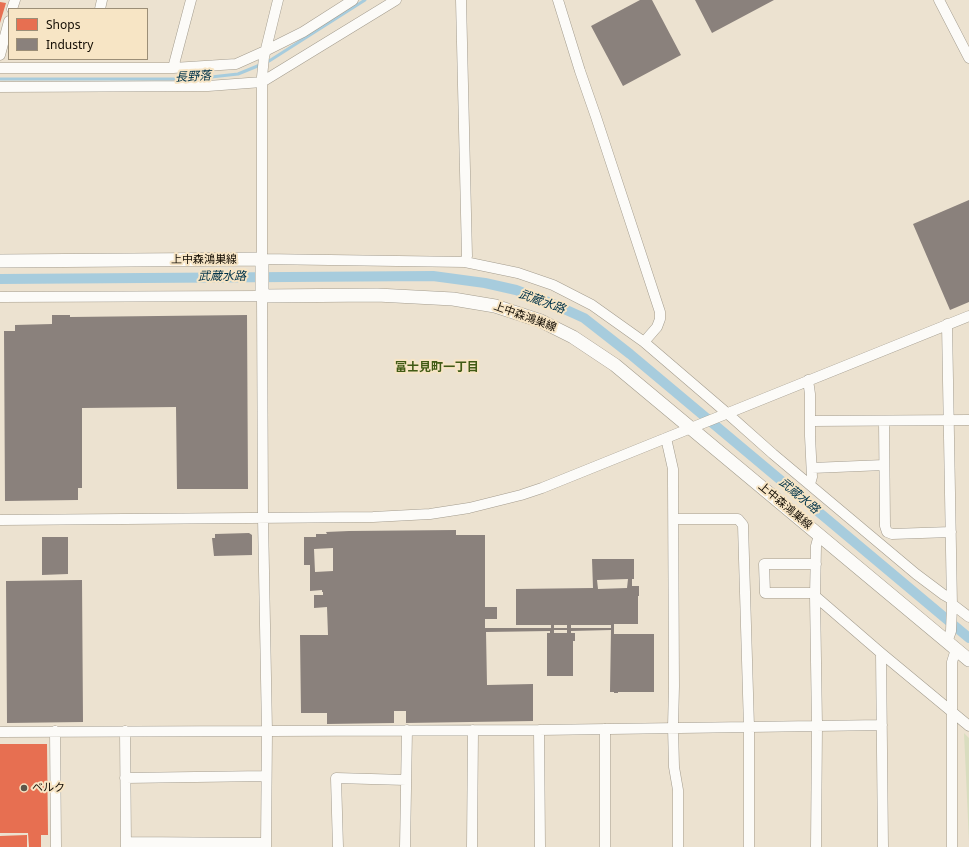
<!DOCTYPE html>
<html>
<head>
<meta charset="utf-8">
<style>
  body { margin:0 }
  #map { position:relative; width:969px; height:847px; overflow:hidden; background:#ece2d0; font-family:"Noto Sans",sans-serif }
  canvas { display:block }
  .legend { position:absolute; left:8px; top:8px; width:140px; height:52px; box-sizing:border-box; background:#f7e5c5; border:1px solid #9b8e77; margin:0; padding:5px 7px; list-style:none; font-size:12px; color:#110b02 }
  .legend li { display:flex; align-items:center; gap:8px; height:20px }
  .legend b { width:20px; border:1px solid #9b8e77 }
</style>
</head>
<body>
<div id="map">
<canvas width="969" height="847"></canvas>
<ul class="legend">
<li><b style="height:11px;background:#e76f51"></b>Shops</li>
<li><b style="height:11px;background:#8a817c"></b>Industry</li>
</ul>
</div>
<script>
const context = document.querySelector('canvas').getContext('2d');
context.lineJoin = 'round';
function fill(path, color) { context.fillStyle = color; context.fill(path, 'evenodd'); }
const toPath = rows => new Path2D(rows.map(r => 'M' + r).join(''));
function stroke(path, color, width, dash) { context.strokeStyle = color; context.lineWidth = width; context.lineCap = dash ? 'butt' : 'round'; context.setLineDash(dash || []); context.stroke(path); }
function label(font, color, halo, rows, align = 'center') {
  context.font = font + ' "Noto Sans","Noto Sans JP",sans-serif'; context.lineWidth = 4; context.setLineDash([]); context.textBaseline = 'middle'; context.strokeStyle = halo; context.fillStyle = color; for (const [text, x, y, turn = 0] of rows) {
    context.save(); context.translate(x, y); context.rotate((+turn || 0) * Math.PI / 180); context.textAlign = isNaN(turn) ? turn : align; if (halo) context.strokeText(text, 0, 0); context.fillText(text, 0, 0); context.restore();
  }
}
fill(toPath([
  [964,733,969,738,969,841]
]), '#d9ddbf');
fill(toPath([
  [0,2,6,3,0,23],
  [0,744,47,744,48,835,41,835,41,847,29,847,28,833,0,833],
  [27,835,27,847,0,847,0,836]
]), '#e76f51');
fill(toPath([
  [640,0,652,0,681,55,623,86,591,26],
  [695,0,774,0,712,33],
  [969,200,969,302,950,310,913,224],
  [52,315,70,315,70,317,247,315,248,489,177,489,176,407,82,408,82,488,78,488,78,500,5,501,4,331,15,331,15,325,52,324],
  [456,530,456,535,485,535,485,607,497,607,497,619,485,619,485,628,551,628,551,625,516,625,516,589,593,588,592,559,634,559,634,579,632,579,632,586,639,586,639,596,638,596,638,624,614,624,614,634,654,634,654,692,618,692,618,693,614,693,614,692,610,692,611,630,571,631,571,633,575,633,575,641,573,641,573,676,547,676,547,633,550,633,550,631,486,632,487,685,533,684,533,721,406,723,406,711,394,711,394,723,327,724,327,713,301,713,300,635,328,635,327,607,314,608,314,595,323,595,323,592,322,592,322,590,310,591,310,565,304,565,304,537,316,537,316,534,327,534,326,532,349,531],
  [333,548,333,571,315,572,314,549],
  [628,579,627,588,598,589,597,580],
  [554,625,567,625,567,628,554,628],
  [571,625,611,625,611,628,571,628],
  [554,630,567,630,567,633,554,633],
  [249,533,252,535,252,555,214,556,212,538,215,538,215,534],
  [42,537,68,537,68,574,42,575],
  [82,580,83,722,7,723,6,581]
]), '#8a817c');
stroke(toPath([
  [266,63,365,0],
  [0,79,193,79,238,74,260,65]
]), '#a7ccdd', 3);
stroke(toPath([
  [0,279,433,276,485,283,516,290,551,303,584,318,630,354,969,638]
]), '#a7ccdd', 10);
const minor = toPath([
  [278,0,264,57,262,77,262,259,465,262,518,273,553,285,592,305,644,342,728,414,773,454,916,574,944,595,951,599],
  [461,0,467,256,465,262],
  [558,0,580,71,596,117,660,312,660,319,657,327,644,342],
  [939,0,969,58],
  [12,9,15,0],
  [100,9,102,0],
  [0,55,9,21],
  [0,68,173,68,236,64,265,51,303,32,353,0],
  [173,68,191,0],
  [0,87,208,86,262,82,396,0],
  [0,297,262,296,263,518,267,731,266,847],
  [947,324,952,606,951,631,947,642],
  [808,380,810,394,810,436,812,477,810,484],
  [811,421,969,420],
  [884,421,885,526,887,532,892,534,951,532],
  [666,438,673,469,673,481,674,686,673,727,674,767,678,790,678,847],
  [812,468,884,465],
  [674,519,738,519,743,525,749,727,882,725],
  [0,520,373,517,430,514,469,508,521,495,542,488,969,316],
  [815,593,765,593,764,564,816,564],
  [815,596,881,653,969,726],
  [952,604,969,617],
  [881,653,883,847],
  [605,729,605,847],
  [539,730,540,847],
  [55,731,56,847],
  [125,731,126,847],
  [0,732,539,730,749,727,749,847],
  [125,778,266,776],
  [126,842,266,843],
  [338,847,336,778,406,780],
  [405,847,407,730],
  [472,847,473,730],
  [816,847,817,726,815,596,816,546,819,535],
  [952,847,952,662,956,649]
]);
const major = toPath([
  [0,261,262,259,262,296,377,295,453,299,495,306,541,321,573,337,615,365,969,660]
]);
stroke(minor, '#a39c8e', 11);
stroke(major, '#a39c8e', 14);
stroke(minor, '#fcfbf8', 10);
stroke(major, '#fcfbf8', 13);
for (const [x, y, r, color] of [
  [24,788,4,"#5e564a"]
]) { const dot = new Path2D(); dot.arc(x, y, r, 0, 2 * Math.PI); context.fillStyle = color; context.fill(dot); stroke(dot, '#f7e5c5', 1.5); }
label('11px', '#110b02', '#f7e5c5', [
  ["上中森鴻巣線",204,260],
  ["上中森鴻巣線",525,317,20],
  ["上中森鴻巣線",785,506,40]
]);
label('11px', '#110b02', '#f7e5c5', [
  ["ベルク",32,788]
], 'left');
label('italic 12px', '#003349', '#f7e5c5', [
  ["長野落",193,77,-3],
  ["武蔵水路",222,277],
  ["武蔵水路",542,302,20],
  ["武蔵水路",799,496,40]
]);
label('bold 12px', '#415b15', '#f7e5c5', [
  ["富士見町一丁目",437,368]
]);
</script>
</body>
</html>
